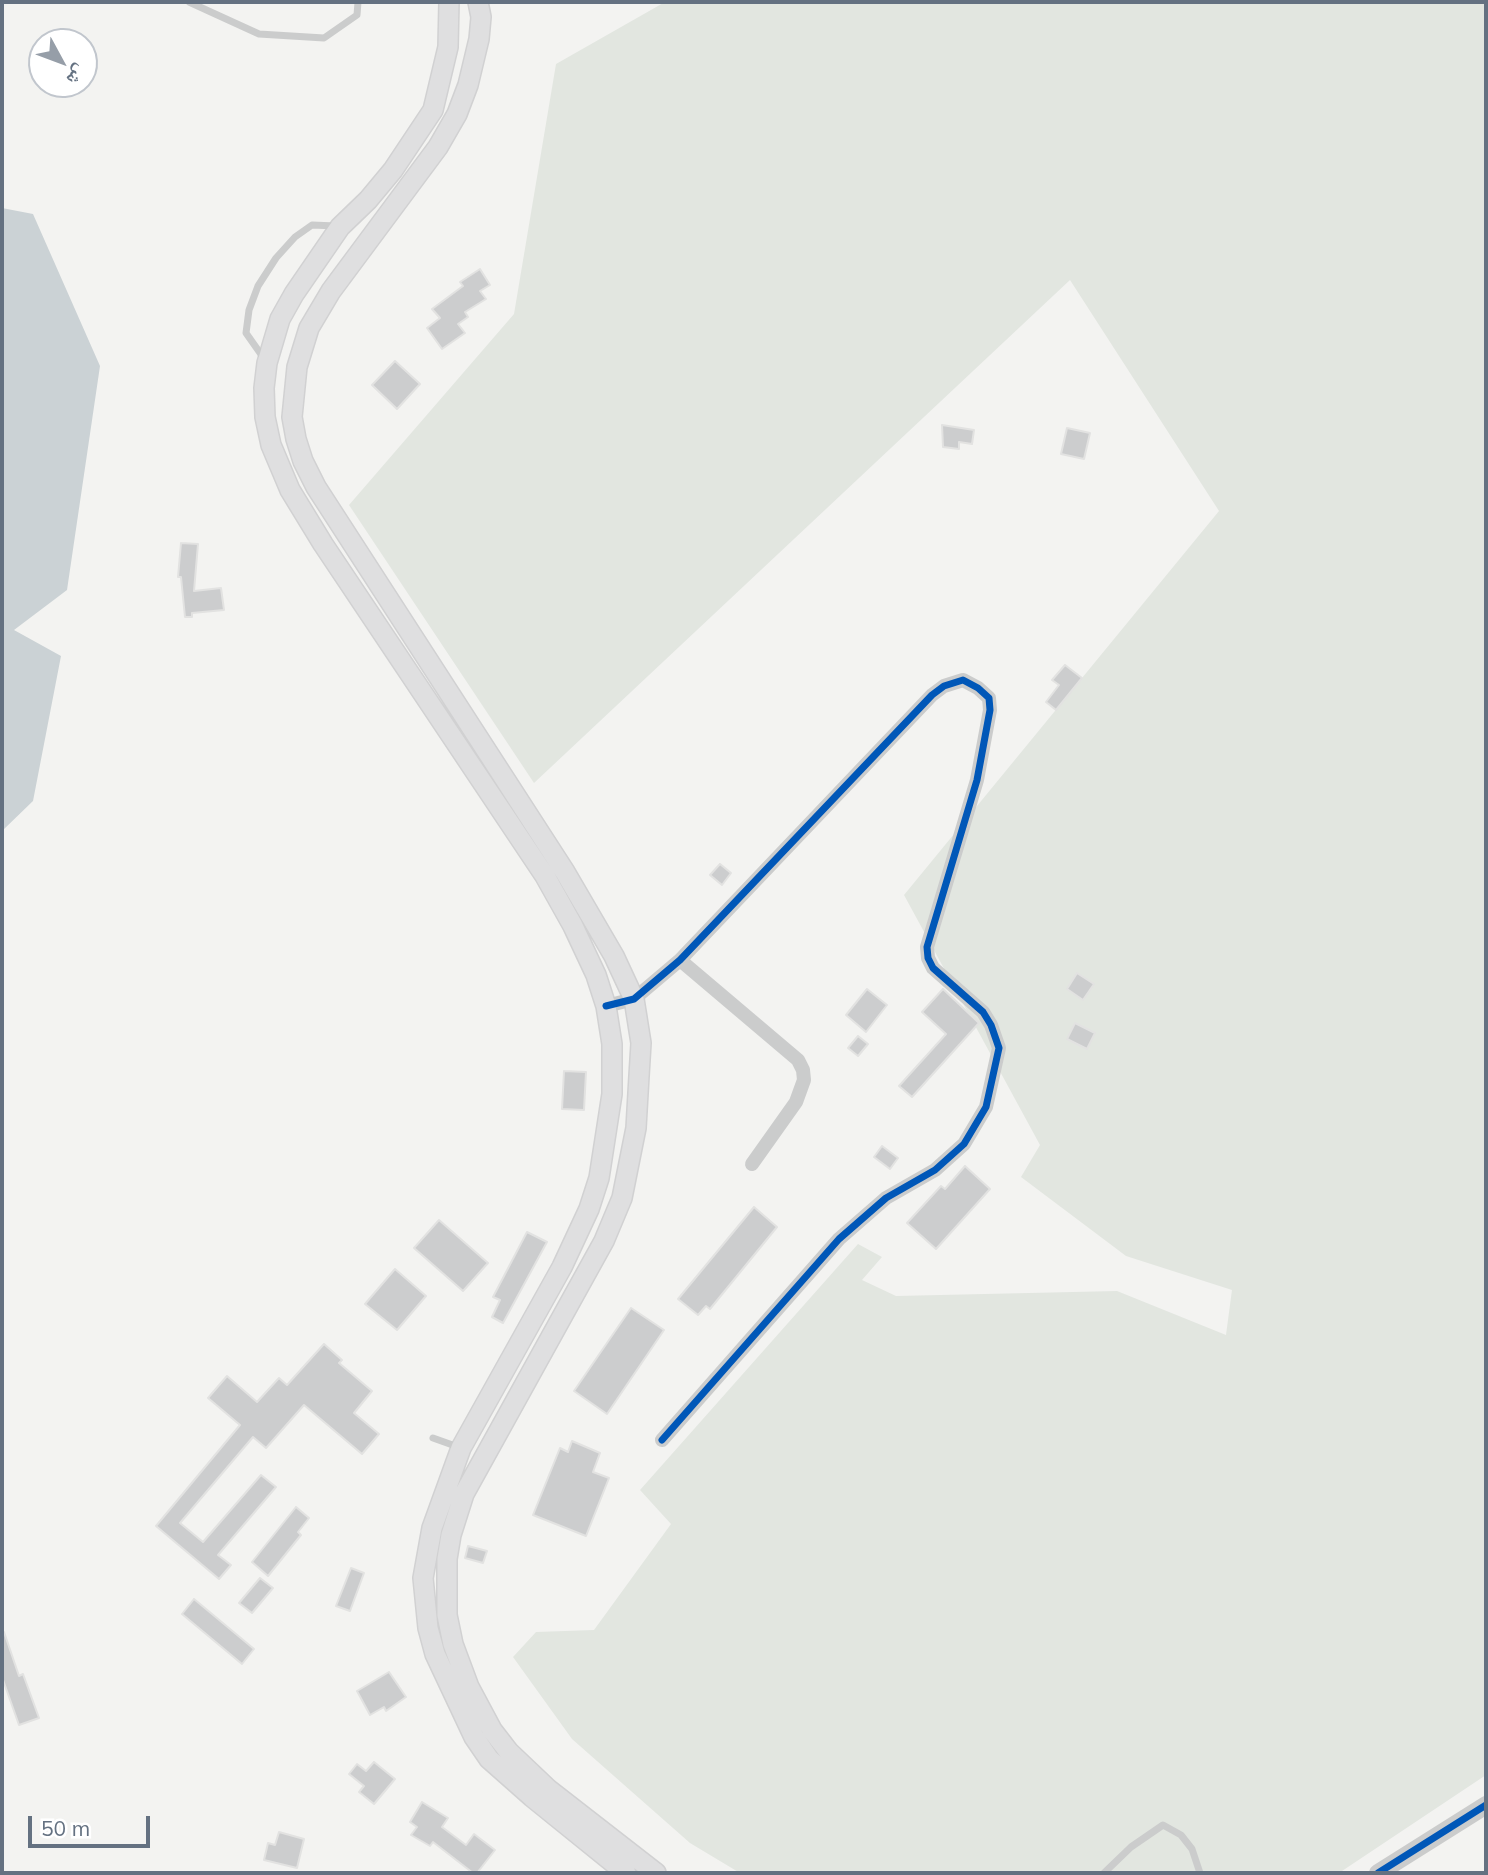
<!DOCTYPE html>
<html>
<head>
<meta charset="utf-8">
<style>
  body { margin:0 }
  #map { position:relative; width:1488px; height:1875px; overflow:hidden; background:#f3f3f1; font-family:Mulish,"Noto Naskh Arabic",sans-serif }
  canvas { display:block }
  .frame { position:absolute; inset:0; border:4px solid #647181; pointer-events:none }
  .north { position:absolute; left:28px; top:28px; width:70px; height:70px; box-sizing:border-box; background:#fff; border:2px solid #c1c6cd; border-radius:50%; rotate:131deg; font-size:19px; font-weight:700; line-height:28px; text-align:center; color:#647181 }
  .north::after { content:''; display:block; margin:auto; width:24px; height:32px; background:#969ea8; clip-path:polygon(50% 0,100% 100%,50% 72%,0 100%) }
  .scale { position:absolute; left:28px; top:1816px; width:122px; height:32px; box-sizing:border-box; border:4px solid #647181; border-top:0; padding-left:9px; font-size:21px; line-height:24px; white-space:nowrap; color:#647181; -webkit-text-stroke:5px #fff; paint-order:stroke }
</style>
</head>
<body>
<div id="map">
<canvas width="1488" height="1875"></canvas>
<div class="frame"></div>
<div class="north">ش</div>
<div class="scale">50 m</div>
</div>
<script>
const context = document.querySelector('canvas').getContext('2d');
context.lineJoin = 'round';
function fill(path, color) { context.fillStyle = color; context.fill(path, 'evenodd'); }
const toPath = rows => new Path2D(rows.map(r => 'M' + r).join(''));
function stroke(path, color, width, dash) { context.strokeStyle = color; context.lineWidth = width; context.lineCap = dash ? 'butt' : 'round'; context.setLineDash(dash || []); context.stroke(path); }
fill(toPath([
  [665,2,1486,2,1486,1775,1339,1873,740,1873,690,1843,572,1739,513,1657,536,1632,594,1630,671,1524,640,1490,858,1244,882,1257,862,1280,896,1296,1117,1291,1226,1335,1232,1290,1126,1256,1021,1177,1040,1145,904,895,1219,511,1070,280,534,783,349,505,514,314,556,64]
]), '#e2e6e0');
fill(toPath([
  [2,208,33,214,100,366,67,590,14,630,61,656,33,801,2,831]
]), '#cbd2d5');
const building = toPath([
  [480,269,490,285,480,291,486,299,465,312,468,317,458,324,465,333,442,349,427,328,440,318,432,309,463,286,460,282,480,269],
  [395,361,420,384,397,409,372,385,395,361],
  [942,425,974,430,972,444,959,442,959,449,943,447,942,425],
  [1067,428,1090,433,1084,459,1061,454,1067,428],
  [181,543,198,544,194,591,221,588,224,610,192,613,192,617,185,617,181,577,178,577,181,543],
  [1065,665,1082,678,1056,710,1046,702,1059,685,1052,680,1065,665],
  [720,864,731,873,722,885,710,875,720,864],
  [1077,973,1094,984,1083,1000,1067,989,1077,973],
  [867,989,887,1005,866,1032,846,1015,867,989],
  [943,989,979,1023,912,1097,899,1086,946,1034,922,1012,943,989],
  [1075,1023,1095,1033,1087,1049,1067,1039,1075,1023],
  [858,1036,868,1044,858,1056,848,1048,858,1036],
  [564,1071,586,1072,584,1110,562,1109,564,1071],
  [882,1146,898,1158,890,1169,874,1157,882,1146],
  [965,1166,990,1189,936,1249,907,1223,941,1186,945,1189,965,1166],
  [754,1207,777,1227,710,1309,706,1306,698,1315,678,1299,754,1207],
  [439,1220,488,1263,463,1291,414,1248,439,1220],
  [527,1232,547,1242,503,1323,492,1317,500,1300,493,1297,527,1232],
  [395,1269,426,1296,397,1330,365,1304,395,1269],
  [631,1308,664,1330,607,1414,574,1391,631,1308],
  [324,1344,342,1360,339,1363,372,1391,354,1413,379,1434,362,1454,304,1405,266,1448,253,1437,180,1523,203,1542,261,1475,276,1487,218,1555,231,1565,219,1579,156,1526,240,1425,208,1398,227,1376,257,1402,279,1378,287,1385,324,1344],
  [572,1441,600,1453,593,1472,609,1478,586,1536,533,1515,560,1448,568,1452,572,1441],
  [296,1507,309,1518,298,1532,301,1535,268,1576,252,1562,296,1507],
  [468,1546,487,1551,483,1563,465,1558,468,1546],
  [351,1568,364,1573,350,1611,336,1606,351,1568],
  [260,1578,273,1588,252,1613,239,1603,260,1578],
  [194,1599,254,1649,242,1664,182,1614,194,1599],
  [2,1632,4,1632,19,1676,23,1674,39,1718,19,1725,2,1677,2,1632],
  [389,1672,406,1697,386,1711,384,1707,370,1715,357,1691,389,1672],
  [374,1762,395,1779,374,1804,359,1792,364,1786,349,1774,357,1764,366,1771,374,1762],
  [422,1802,448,1818,442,1827,466,1845,474,1834,495,1850,477,1873,473,1873,433,1842,430,1846,411,1835,417,1827,410,1822,422,1802],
  [279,1832,304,1839,297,1868,264,1860,268,1843,275,1845,279,1832]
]);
fill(building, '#cccdce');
stroke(building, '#e2e2e1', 2);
const secondary = toPath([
  [449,2,448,47,433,110,393,170,368,200,340,227,294,294,280,319,267,363,264,388,265,417,271,445,290,490,323,544,545,876,573,926,596,975,606,1006,612,1044,612,1094,599,1178,589,1209,562,1267,461,1448,432,1528,423,1578,428,1628,435,1654,474,1737,489,1759,532,1797,626,1873],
  [478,2,481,17,479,39,468,85,457,114,438,147,331,291,309,328,297,367,292,417,296,439,303,461,316,487,565,872,614,956,634,999,641,1043,639,1076,636,1128,622,1198,604,1241,464,1494,451,1535,447,1559,447,1615,453,1644,469,1687,492,1730,509,1752,548,1789,656,1873]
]);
stroke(secondary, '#d1d1d2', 22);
stroke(toPath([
  [189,2,259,34,324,38,357,15,358,2],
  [265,360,246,333,249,310,258,286,276,258,295,237,312,225,336,226],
  [433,1438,461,1448],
  [1104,1873,1131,1847,1163,1825,1181,1835,1192,1849,1200,1873]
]), '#cbcccc', 7);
stroke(toPath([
  [680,960,798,1060,803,1070,804,1080,796,1102,752,1164],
  [606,1006,634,999,680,960,932,695,944,686,963,680,978,688,989,698,990,710,977,780,927,947,928,958,933,968,983,1012,991,1025,999,1048,986,1107,964,1144,935,1170,886,1198,839,1239,662,1440]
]), '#cbcccc', 14);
stroke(toPath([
  [1378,1873,1486,1805]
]), '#cbcccc', 18);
stroke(secondary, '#dfdfe0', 19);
stroke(toPath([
  [606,1006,634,999,680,960,932,695,944,686,963,680,978,688,989,698,990,710,977,780,927,947,928,958,933,968,983,1012,991,1025,999,1048,986,1107,964,1144,935,1170,886,1198,839,1239,662,1440],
  [1378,1873,1486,1805]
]), '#0057b8', 7);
</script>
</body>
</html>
